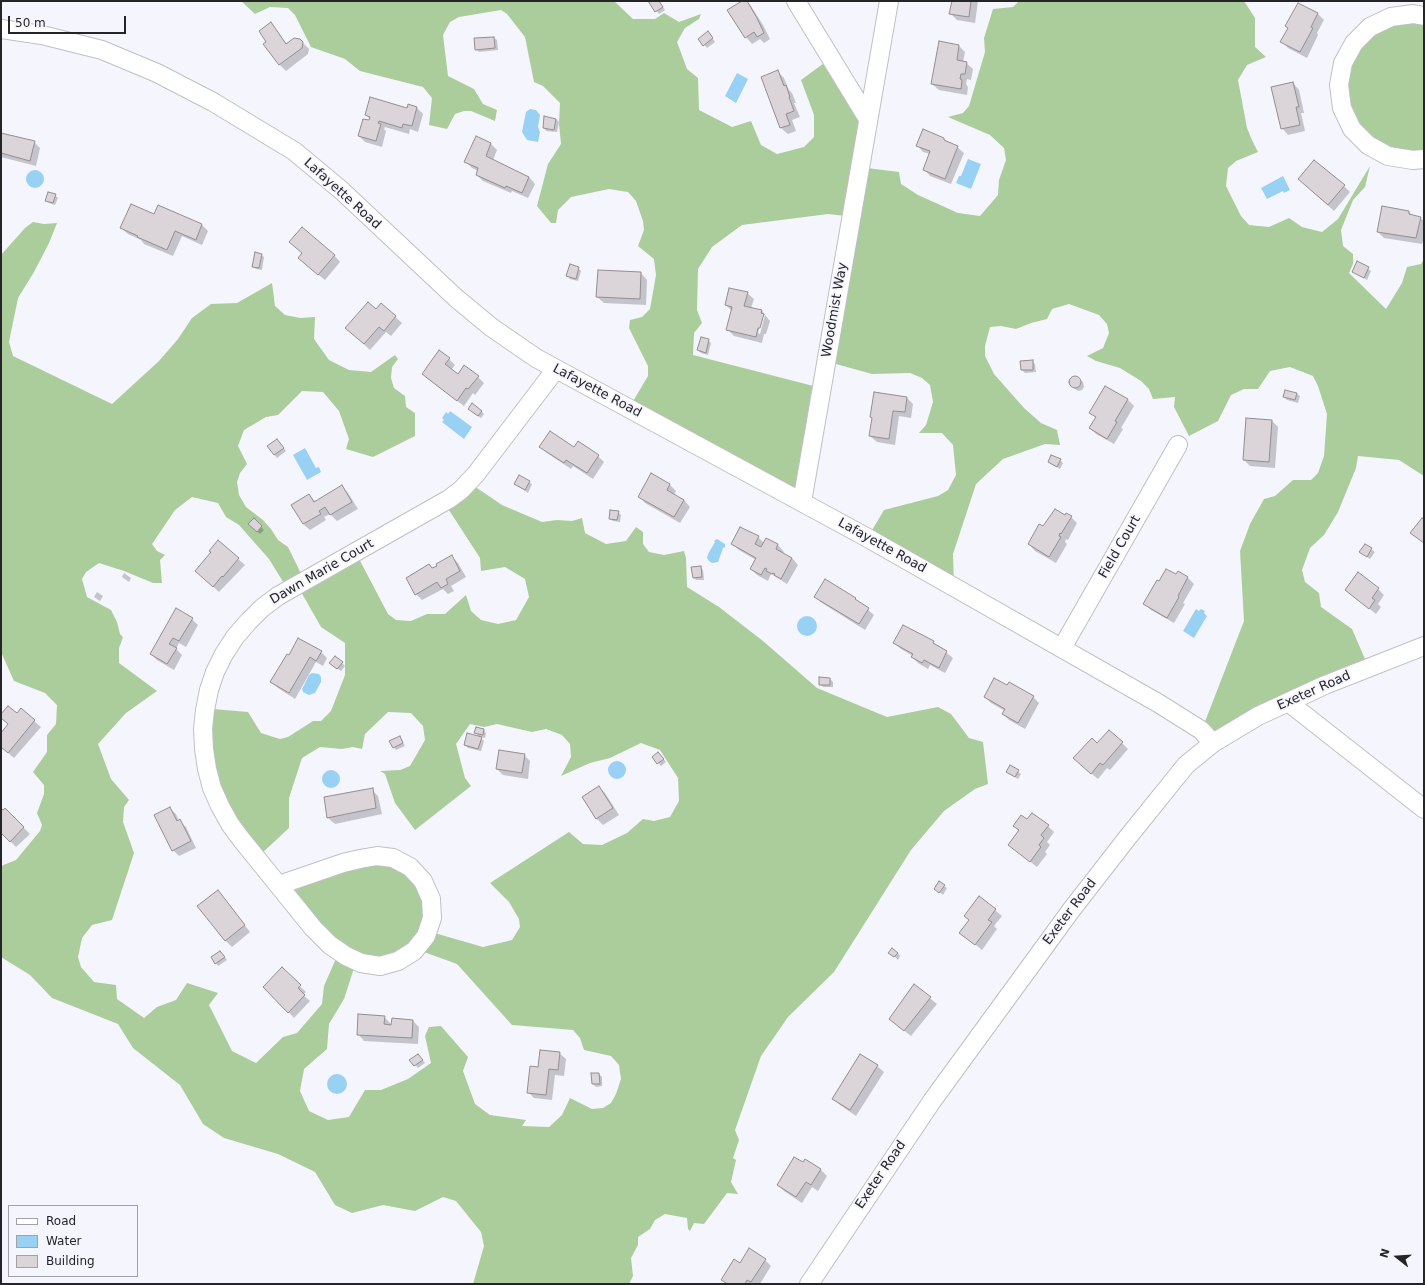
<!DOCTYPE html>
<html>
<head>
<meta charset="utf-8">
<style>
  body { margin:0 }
  #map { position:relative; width:1425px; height:1285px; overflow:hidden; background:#f5f6fd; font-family:"DejaVu Sans",sans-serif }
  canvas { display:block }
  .frame { position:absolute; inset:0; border:2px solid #252528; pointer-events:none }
  .legend { position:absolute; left:8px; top:1205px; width:130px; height:72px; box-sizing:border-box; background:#f5f6fd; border:1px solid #a2a2a8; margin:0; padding:5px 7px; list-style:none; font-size:12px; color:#252528 }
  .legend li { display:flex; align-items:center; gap:8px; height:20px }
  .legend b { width:20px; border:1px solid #a2a2a8 }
  .north { position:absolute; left:1377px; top:1237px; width:40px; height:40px; -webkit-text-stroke:3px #f5f6fd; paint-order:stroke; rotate:287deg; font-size:11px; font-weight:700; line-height:16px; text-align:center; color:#252528 }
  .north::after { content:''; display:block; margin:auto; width:14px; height:18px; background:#252528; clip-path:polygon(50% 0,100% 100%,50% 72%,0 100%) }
  .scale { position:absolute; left:8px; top:16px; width:118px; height:18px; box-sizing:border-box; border:2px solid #252528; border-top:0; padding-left:5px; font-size:12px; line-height:14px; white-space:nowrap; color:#252528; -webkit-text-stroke:3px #f5f6fd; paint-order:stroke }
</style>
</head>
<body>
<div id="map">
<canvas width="1425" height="1285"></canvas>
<div class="frame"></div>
<ul class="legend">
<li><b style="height:5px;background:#fff"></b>Road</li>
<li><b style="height:11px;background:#98d1f4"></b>Water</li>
<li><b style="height:11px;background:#dbd4d8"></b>Building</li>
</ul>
<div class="north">N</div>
<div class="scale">50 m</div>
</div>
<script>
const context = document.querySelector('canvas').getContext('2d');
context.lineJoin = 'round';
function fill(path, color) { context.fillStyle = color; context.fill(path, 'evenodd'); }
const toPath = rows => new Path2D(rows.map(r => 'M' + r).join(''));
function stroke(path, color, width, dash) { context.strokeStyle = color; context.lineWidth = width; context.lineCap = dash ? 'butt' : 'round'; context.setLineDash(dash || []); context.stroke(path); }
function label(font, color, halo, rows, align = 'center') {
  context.font = font + ' "DejaVu Sans",sans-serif'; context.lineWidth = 3.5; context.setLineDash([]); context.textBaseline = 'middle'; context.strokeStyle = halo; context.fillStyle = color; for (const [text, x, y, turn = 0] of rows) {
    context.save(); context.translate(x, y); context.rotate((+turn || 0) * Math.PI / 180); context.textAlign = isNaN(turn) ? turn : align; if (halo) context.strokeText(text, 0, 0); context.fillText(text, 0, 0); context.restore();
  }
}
fill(toPath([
  [241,1,614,1,633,19,655,19,664,13,679,22,701,14,699,19,685,28,677,42,687,69,698,78,699,110,732,127,751,121,761,145,777,154,804,147,814,137,814,115,801,80,835,55,862,98,867,168,899,172,901,184,918,195,958,213,980,216,998,195,999,180,1006,160,1004,148,990,135,948,117,963,113,969,106,985,52,984,38,993,9,1013,7,1019,1,1244,1,1255,18,1255,47,1266,57,1247,65,1238,80,1247,128,1252,140,1258,152,1236,161,1228,168,1226,186,1241,216,1249,225,1269,227,1289,218,1302,227,1322,232,1338,219,1370,166,1365,187,1353,200,1341,230,1343,246,1353,254,1353,264,1349,273,1386,309,1402,283,1407,267,1421,264,1424,259,1424,476,1399,460,1358,456,1356,468,1338,512,1324,535,1310,548,1302,570,1305,582,1319,593,1321,607,1352,629,1368,666,1216,742,1201,732,1244,621,1240,551,1250,524,1264,499,1275,496,1293,480,1311,480,1318,473,1324,456,1327,414,1318,386,1313,376,1290,367,1270,371,1258,389,1244,389,1231,395,1218,421,1189,436,1174,407,1175,397,1153,399,1149,389,1141,381,1120,368,1096,361,1087,356,1103,348,1109,333,1107,324,1099,315,1069,304,1052,309,1047,319,1031,323,1016,329,1001,326,990,327,985,346,985,356,994,374,1024,408,1041,423,1057,430,1060,445,1045,444,1003,459,976,484,953,554,954,585,868,537,884,510,938,496,948,490,956,475,953,445,942,433,919,433,926,425,933,402,930,385,922,378,910,373,872,374,836,364,834,359,855,217,828,214,742,225,712,247,698,269,697,310,702,323,694,333,693,355,825,389,800,496,629,408,648,376,648,366,629,328,630,320,642,317,650,309,656,275,654,259,638,246,644,230,643,221,636,201,628,192,609,189,571,197,558,210,556,223,551,223,537,206,548,164,561,144,559,124,560,103,543,86,534,82,525,37,507,14,501,10,459,17,450,22,443,35,448,76,474,89,483,104,497,110,495,121,471,111,464,111,455,114,447,129,429,125,432,98,423,87,360,71,345,59,311,47,295,15,288,8,270,7,255,14],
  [1424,18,1424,164,1370,146,1346,103,1349,67,1359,47,1389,23],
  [33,222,44,224,57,223,49,243,34,272,18,298,9,342,13,356,112,404,159,361,178,339,192,318,211,304,237,303,272,283,275,306,285,315,300,318,315,317,314,339,329,360,349,370,371,372,395,355,398,359,392,367,391,378,394,388,405,396,406,407,415,413,415,436,373,457,346,449,349,439,339,411,323,392,302,391,278,415,266,417,244,430,238,446,247,464,240,473,237,482,239,495,246,507,263,520,271,529,278,540,288,547,305,582,358,557,388,614,396,620,411,621,427,614,445,614,466,595,471,611,481,620,498,624,516,620,529,597,525,579,505,567,481,571,480,558,447,507,470,486,477,488,502,505,542,522,557,520,572,521,582,518,585,533,606,544,626,541,636,527,643,532,643,544,649,552,664,555,684,551,686,558,687,587,719,607,763,641,817,688,887,717,938,707,951,714,969,738,983,742,988,784,975,789,944,811,911,850,834,972,788,1017,761,1056,735,1130,739,1140,733,1158,736,1160,731,1182,738,1194,727,1193,704,1224,694,1223,690,1231,688,1229,687,1218,665,1214,655,1220,650,1229,638,1237,638,1245,631,1258,633,1276,629,1284,473,1284,484,1246,481,1232,456,1201,443,1197,415,1211,383,1205,352,1213,335,1205,315,1172,278,1154,224,1138,203,1124,180,1085,133,1048,118,1024,52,998,30,975,1,957,1,866,16,860,40,831,42,825,37,813,44,794,44,785,33,772,47,752,47,735,56,724,57,705,45,693,14,681,1,652,1,255,25,228],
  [192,497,218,503,226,517,239,525,269,559,290,593,300,590,321,627,345,643,345,675,331,711,321,721,313,721,288,737,280,739,261,733,248,712,213,709,209,769,254,849,261,854,289,828,289,798,302,758,320,747,342,749,353,747,362,749,365,734,388,712,411,713,423,726,425,740,410,766,400,770,380,771,385,774,395,803,415,830,471,786,465,778,456,744,470,724,484,727,497,724,532,732,546,729,562,735,570,744,571,757,561,776,590,763,610,758,641,743,660,750,678,778,679,801,670,817,654,821,643,819,627,833,602,845,583,844,569,832,490,883,509,902,519,919,520,927,512,940,483,947,431,932,413,867,356,860,289,883,338,954,324,986,322,1004,297,1033,283,1037,256,1063,232,1051,209,1005,218,993,187,983,176,1000,157,1007,144,1018,117,999,116,985,94,982,81,967,78,957,82,938,92,925,112,920,134,853,123,822,124,807,129,800,111,779,98,744,126,713,157,691,119,663,119,648,123,637,120,634,117,622,111,610,87,597,82,579,86,572,99,563,124,571,153,583,162,583,160,560,165,555,157,551,152,544,175,510],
  [424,952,457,964,512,1025,573,1030,580,1038,584,1050,611,1056,619,1065,621,1079,616,1094,611,1103,603,1108,592,1109,570,1098,562,1115,549,1127,522,1126,526,1120,490,1115,475,1104,463,1071,468,1057,441,1026,429,1027,425,1036,431,1063,408,1079,381,1090,365,1090,349,1117,328,1120,309,1111,300,1091,304,1069,327,1049,329,1024,344,999,355,965]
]), '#abcc9b');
fill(toPath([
  [737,73,748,79,736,103,725,96],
  [530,109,536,110,540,115,538,127,540,132,538,142,527,140,522,132,526,112],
  [968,159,981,164,971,189,956,183,959,176,961,176],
  '26 179a9 9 0 1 1 18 0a9 9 0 1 1-18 0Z',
  [1283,176,1290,190,1284,193,1283,191,1267,199,1261,188],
  [450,411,472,427,464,439,442,422,444,420,442,418,446,412,448,414],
  [305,448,316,468,319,467,321,472,307,480,293,455],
  [717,539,725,544,725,547,723,548,718,562,712,563,709,561,707,558,708,554,715,542,714,541],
  [1196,609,1199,611,1201,609,1205,611,1204,613,1207,616,1194,638,1183,631],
  '797 626a10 10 0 1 1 20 0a10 10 0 1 1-20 0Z',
  [312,673,319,674,321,677,321,682,315,693,309,695,303,692,302,689,309,675],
  '608 770a9 9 0 1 1 18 0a9 9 0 1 1-18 0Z',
  '322 779a9 9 0 1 1 18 0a9 9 0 1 1-18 0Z',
  '327 1084a10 10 0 1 1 20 0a10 10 0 1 1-20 0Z'
]), '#98d1f4');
fill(toPath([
  [649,1,659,1,665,10,659,14],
  [744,1,746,1,751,6,763,25,770,39,764,43,760,39,752,44,746,37,729,11],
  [953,1,978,1,975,23,957,20,951,14],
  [1298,4,1318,14,1324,20,1317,33,1318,35,1307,58,1288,48,1282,41],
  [271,24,287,44,300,40,309,49,308,54,286,71,279,64,268,42],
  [710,35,715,42,707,48,699,39],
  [494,38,497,40,498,50,479,52,476,49],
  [959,46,965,52,963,62,966,63,973,69,971,80,967,79,966,84,968,87,967,95,939,90,932,84],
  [778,72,784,78,789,90,792,93,796,103,794,103,800,117,792,120,796,131,788,134,781,128,762,78],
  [1293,83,1299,90,1304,113,1301,113,1305,131,1288,135,1282,128],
  [417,108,423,114,418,132,410,129,409,134,385,127,384,129,386,131,382,147,365,142,359,136,370,122,371,120,366,115],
  [545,118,556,119,559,122,557,132,546,131,544,128],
  [1,134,34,142,40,148,36,166,1,157],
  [476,138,491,144,497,150,493,160,529,177,535,184,528,198,512,191,511,193,483,181,477,175,478,171,472,168,466,162],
  [944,139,948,143,957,147,964,153,951,184,930,176,924,169,930,154,923,152,917,145],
  [1299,179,1344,186,1350,192,1334,211],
  [55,195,58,198,55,205,49,203,46,200],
  [159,207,202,225,208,231,202,245,182,236,173,256,144,244,141,240,128,234,121,228,155,216],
  [1409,212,1413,216,1420,218,1424,221,1424,237,1422,244,1384,238,1378,232],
  [290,242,334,255,340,262,325,280,305,264,303,254],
  [261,255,264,257,262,270,256,269,253,266],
  [1358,263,1371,271,1367,280,1353,272],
  [578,268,581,271,578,281,570,279,568,276],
  [641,273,647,280,646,305,604,303,597,297],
  [747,293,754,299,751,308,762,311,770,321,766,334,764,334,762,343,734,336,727,329,732,311,726,305],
  [763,315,765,315,760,334,758,333],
  [381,304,402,323,391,336,386,332,370,350,353,334],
  [708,340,711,343,708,355,701,353,698,350],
  [449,359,455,365,451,370,458,375,478,377,484,383,475,395,473,393,464,406,429,380,423,374],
  [1032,361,1035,364,1036,372,1025,373,1022,370],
  [1076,377,1083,382,1084,387,1082,390,1078,391,1071,386,1070,382,1072,378],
  [1106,387,1128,400,1134,406,1121,428,1123,429,1114,444,1096,434,1090,428,1096,418,1091,413],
  [1297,394,1300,396,1298,403,1287,400,1284,397],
  [907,398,913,404,911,418,899,416,895,445,877,442,870,436,873,419,871,417],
  [481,411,484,414,481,418,472,412],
  [1272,421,1278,427,1275,468,1250,466,1244,460],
  [280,443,286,451,277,458,269,447],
  [541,447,574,448,598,456,604,462,593,479,573,466,571,469,547,453],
  [1060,460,1063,463,1060,469,1049,462],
  [529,482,532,484,528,493,515,484],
  [670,485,676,491,674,495,684,500,690,507,680,523,645,503,639,496],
  [342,486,348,493,358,509,337,521,330,514,324,517,326,520,310,530,303,524,309,495,316,502],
  [618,512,621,515,620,522,613,521,610,519],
  [1065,517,1071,517,1077,523,1068,540,1066,539,1065,542,1067,544,1056,563,1035,551,1029,544,1043,528],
  [254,520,264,530,260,534,250,524],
  [758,537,764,543,766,539,778,545,784,552,783,554,792,558,798,565,787,584,771,574,768,581,757,575,751,569,756,560,739,550,732,544],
  [1365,545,1375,552,1370,559,1364,555],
  [452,557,458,563,466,577,451,586,454,591,448,594,443,589,422,600,416,594,433,569],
  [238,559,245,565,219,592,196,571],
  [700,567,703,570,704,580,696,580,694,578],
  [124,573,131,578,129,582,122,577],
  [1178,573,1188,578,1194,584,1183,603,1185,604,1174,623,1151,610,1145,604,1160,583,1176,576],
  [1378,589,1384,595,1378,604,1381,607,1376,614,1346,590],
  [97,592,103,596,100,601,94,597],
  [815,597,855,599,874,615,865,630,822,603],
  [192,619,198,625,186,647,179,643,176,649,182,655,174,670,157,660,151,654],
  [933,642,953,658,945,673,930,665,928,669,918,663,912,657,913,656,901,649,894,643],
  [321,652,327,658,323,666,316,662,295,699,278,688,271,682,289,656],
  [342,663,345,666,341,671,333,666],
  [830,679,833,682,833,687,823,687,820,684],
  [1007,686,1033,697,1039,703,1025,729,1009,720,1003,714,1005,711,991,703,985,697],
  [21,710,41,727,14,758,1,747,1,734,9,724,1,716,17,714],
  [484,730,486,733,485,738,479,736,484,741,481,751,468,748,465,745,480,738,476,733],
  [400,737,405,746,396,750,394,747],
  [1122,743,1128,749,1110,770,1107,768,1098,779,1080,764,1097,745],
  [524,755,530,761,528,779,503,775,497,769],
  [661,756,666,762,661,766,653,757],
  [1010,766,1021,774,1018,779,1007,772],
  [599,787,605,793,619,815,603,825,597,819,583,797],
  [372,790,378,796,382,814,335,824,328,818],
  [169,808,176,814,179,821,186,827,196,848,179,856,173,850],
  [1,809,3,811,5,809,30,834,16,847,1,832],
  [1028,820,1048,826,1054,832,1047,842,1050,845,1045,852,1047,854,1037,867,1009,845,1020,831,1014,826],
  [944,886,947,888,943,895,938,891],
  [218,891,250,932,232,947,225,940],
  [979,897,1002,916,994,926,997,929,982,950,961,933,970,920],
  [898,953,900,956,898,960,893,955],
  [223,955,227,960,218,966,216,963],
  [282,969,306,992,303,995,310,1001,294,1018,265,987],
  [915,986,937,1004,911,1036,890,1019],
  [384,1017,392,1025,413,1021,419,1027,418,1044,364,1041,358,1034],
  [559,1053,566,1059,564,1076,555,1075,552,1100,534,1098,528,1092,539,1068],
  [421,1058,425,1063,418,1068,411,1060],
  [877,1066,884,1072,856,1116,840,1105,834,1099],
  [599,1074,602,1077,602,1086,596,1087,593,1084],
  [805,1160,821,1170,827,1176,818,1191,812,1187,802,1203,784,1191,778,1185,803,1164],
  [765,1260,771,1266,760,1284,727,1284,722,1279,740,1264]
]), '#0003');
const building = toPath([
  [648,1,659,1,663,7,655,12,648,1],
  [742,1,747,1,757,18,764,33,757,37,754,32,745,38,727,10,742,1],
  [952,1,971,1,969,17,949,14,952,1],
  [1298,3,1318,13,1311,27,1313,28,1300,52,1280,42,1288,28,1285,26,1298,3],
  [271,22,286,44,294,38,300,39,303,42,302,48,279,65,263,44,266,42,259,31,271,22],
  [708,31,713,38,703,46,698,39,708,31],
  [494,37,495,48,475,50,474,38,494,37],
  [939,41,959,45,957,60,967,62,965,74,961,74,960,79,962,80,961,89,931,84,939,41],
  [778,70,784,86,786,85,790,97,789,97,794,111,786,114,790,125,780,128,761,77,778,70],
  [1293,82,1299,107,1296,107,1300,125,1281,129,1271,87,1293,82],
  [370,97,407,108,408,104,417,107,412,126,403,124,402,128,379,121,378,123,381,124,376,141,358,136,363,119,369,120,370,117,365,115,370,97],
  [544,116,556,119,554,130,543,128,544,116],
  [923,129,944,138,944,140,958,146,945,179,923,170,930,151,916,146,923,129],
  [1,133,35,141,30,161,1,153,1,133],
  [476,136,491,143,486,156,529,177,522,193,506,186,505,188,476,175,478,168,464,162,476,136],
  [1314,160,1345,185,1328,205,1298,179,1314,160],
  [48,192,56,194,53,203,45,201,48,192],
  [131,204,154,214,158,205,202,224,196,240,175,231,167,250,137,237,138,236,120,228,131,204],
  [1382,206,1409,211,1409,214,1421,217,1416,238,1377,232,1382,206],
  [302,227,335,255,318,275,298,258,302,253,289,242,302,227],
  [255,252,262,254,259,268,252,267,255,252],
  [1357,261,1369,267,1364,278,1352,272,1357,261],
  [570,264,579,267,576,279,566,276,570,264],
  [598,270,641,272,640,299,596,297,598,270],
  [729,288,748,292,744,306,762,310,761,313,764,314,760,328,758,328,756,337,726,330,732,307,725,305,729,288],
  [368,302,376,309,381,303,396,316,384,331,379,327,364,344,345,328,368,302],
  [701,337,709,339,706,353,697,350,701,337],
  [439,350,450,358,445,364,458,374,464,365,479,376,468,389,466,388,457,401,422,374,439,350],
  [1033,360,1033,370,1021,370,1020,361,1033,360],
  '1069 382a6 6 0 1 1 12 0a6 6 0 1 1-12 0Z',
  [1105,386,1128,399,1115,421,1117,422,1107,439,1089,428,1096,417,1089,413,1105,386],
  [1285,390,1297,393,1295,400,1283,397,1285,390],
  [874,392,907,397,905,412,893,411,889,439,869,436,872,418,870,417,874,392],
  [472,403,482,411,478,416,468,409,472,403],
  [1246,418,1272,420,1269,462,1243,460,1246,418],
  [550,431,574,447,578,441,599,455,587,473,566,460,564,463,539,447,550,431],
  [277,439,284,448,274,455,267,446,277,439],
  [1051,455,1061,459,1057,467,1048,462,1051,455],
  [651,473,670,484,667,490,684,500,674,517,638,497,651,473],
  [519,475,530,481,525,490,514,484,519,475],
  [342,485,352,502,330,515,325,507,319,511,321,514,303,524,291,505,309,494,314,502,342,485],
  [1055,509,1065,515,1066,513,1072,516,1061,534,1060,533,1059,536,1061,537,1049,557,1028,544,1039,524,1043,526,1055,509],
  [610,510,619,511,617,520,609,519,610,510],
  [254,518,262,526,257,532,248,524,254,518],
  [1422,518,1424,519,1424,543,1410,533,1422,518],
  [740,527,759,536,755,544,761,547,766,538,778,544,776,549,792,558,781,579,774,575,775,574,773,573,772,574,766,571,767,569,765,568,761,575,750,569,756,558,731,544,740,527],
  [218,540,239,558,223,577,222,576,213,587,195,571,211,552,209,551,218,540],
  [1365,544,1372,548,1367,557,1359,552,1365,544],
  [452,555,460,571,446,579,448,584,441,588,437,582,415,595,406,578,429,564,432,568,437,566,436,564,452,555],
  [701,566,702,577,693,578,691,567,701,566],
  [1166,569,1176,574,1178,571,1188,577,1178,596,1179,597,1167,618,1143,604,1157,580,1159,581,1166,569],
  [1358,572,1379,588,1372,598,1375,600,1369,609,1345,590,1358,572],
  [825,579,856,598,855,599,869,608,859,624,814,597,825,579],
  [176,608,193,618,179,641,173,638,169,644,177,648,167,664,150,654,176,608],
  [903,625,934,641,933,643,947,651,939,668,924,660,922,663,911,657,913,654,893,643,903,625],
  [298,638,322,651,316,661,310,657,289,693,270,682,287,654,289,655,298,638],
  [335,656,343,662,337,669,329,663,335,656],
  [819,677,830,678,830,685,819,685,819,677],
  [994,678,1007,685,1009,682,1034,696,1018,723,1002,714,1005,709,984,697,994,678],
  [8,706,17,713,21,708,35,720,8,753,1,747,1,733,8,724,1,718,1,714,8,706],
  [476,727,484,729,483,735,474,733,476,727],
  [1109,730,1123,742,1103,765,1100,763,1091,774,1073,758,1092,738,1097,743,1109,730],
  [467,733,482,737,478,749,464,745,467,733],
  [400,736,403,743,393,748,389,741,400,736],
  [499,750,525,754,522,773,496,769,499,750],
  [658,752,664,759,657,764,652,757,658,752],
  [1010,765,1019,770,1015,777,1006,772,1010,765],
  [599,786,613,808,596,819,582,797,599,786],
  [373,788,376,808,327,818,324,797,373,788],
  [170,807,177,821,180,819,191,841,172,851,154,815,170,807],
  [1,808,3,810,5,808,24,827,10,842,1,833,1,808],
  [1032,813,1049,825,1041,835,1044,838,1039,845,1041,847,1030,862,1008,845,1019,830,1013,826,1021,815,1027,819,1032,813],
  [939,881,945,885,939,893,934,889,939,881],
  [218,890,245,925,225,941,197,906,218,890],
  [979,896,996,909,988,920,992,922,975,945,959,933,969,920,964,916,979,896],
  [892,948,898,953,894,957,888,953,892,948],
  [220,951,225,957,215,964,211,957,220,951],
  [282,967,301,985,298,988,305,995,288,1013,263,987,282,967],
  [914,984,931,997,904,1031,889,1019,914,984],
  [358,1014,385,1016,384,1024,391,1025,392,1018,413,1020,412,1038,357,1035,358,1014],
  [540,1050,560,1052,558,1070,549,1069,546,1095,527,1093,530,1066,538,1067,540,1050],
  [418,1054,423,1060,414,1066,409,1060,418,1054],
  [860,1054,878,1065,850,1110,832,1099,860,1054],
  [591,1073,599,1073,600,1084,592,1084,591,1073],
  [794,1157,803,1162,805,1159,821,1169,811,1185,806,1182,796,1197,777,1185,794,1157],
  [749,1248,766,1259,751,1282,747,1280,745,1284,728,1284,721,1280,734,1259,740,1263,749,1248]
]);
fill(building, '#dbd4d8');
stroke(building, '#938d91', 1);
const minor = toPath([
  [796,1,868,119],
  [1424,16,1413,14,1391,17,1370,27,1354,43,1343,63,1339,85,1342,108,1352,129,1368,145,1388,156,1413,160,1424,159],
  [1,29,42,35,102,50,157,73,213,102,294,151,341,190,456,298,491,327,536,358,866,537,1158,703,1201,730,1213,743],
  [802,502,889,1],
  [1062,648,1178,445],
  [1288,702,1424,809],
  [279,885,343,863,360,859,377,856,393,858,410,867,423,881,431,899,432,918,426,936,414,951,398,961,380,966,361,963,346,956,330,945,313,928,241,839,230,824,220,806,212,788,207,769,204,749,203,729,205,710,209,690,215,672,224,654,235,637,248,622,262,608,278,596,449,499,461,490,476,474,556,369],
  [809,1284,932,1101,1072,909,1128,837,1186,765,1213,743,1258,716,1325,685,1424,646]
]);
stroke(minor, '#bfc0c6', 20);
stroke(minor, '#fff', 18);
label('13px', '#252528', '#f5f6fd', [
  ["Lafayette Road",342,194,42],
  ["Woodmist Way",835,310,-80],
  ["Lafayette Road",597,391,28],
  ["Lafayette Road",882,546,29],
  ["Field Court",1120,547,-60],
  ["Dawn Marie Court",322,572,-30],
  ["Exeter Road",1314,691,-24],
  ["Exeter Road",1070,912,-53],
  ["Exeter Road",881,1175,-56]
]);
</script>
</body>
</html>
